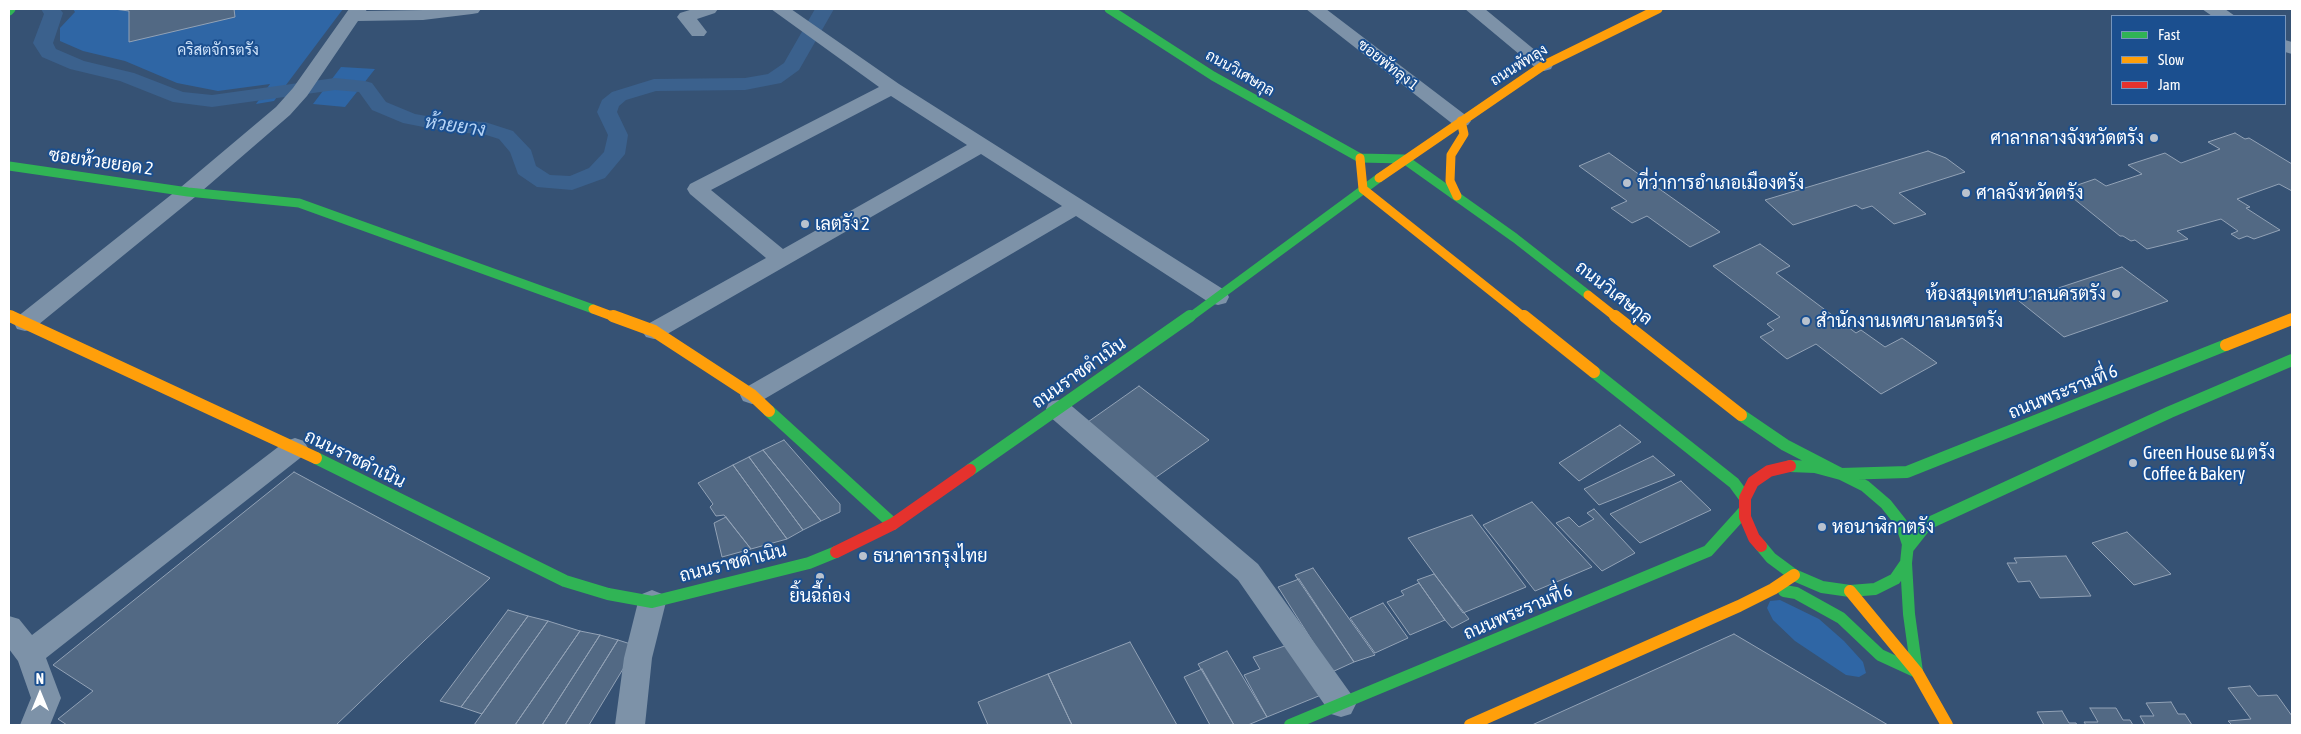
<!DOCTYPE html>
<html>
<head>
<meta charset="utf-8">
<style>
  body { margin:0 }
  #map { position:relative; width:2301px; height:734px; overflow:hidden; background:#365274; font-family:"Asap Condensed",sans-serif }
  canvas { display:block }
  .frame { position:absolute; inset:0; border:10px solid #fff; pointer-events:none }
  .legend { position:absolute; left:2111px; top:15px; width:175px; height:90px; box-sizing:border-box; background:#1b4f8f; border:1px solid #7695bc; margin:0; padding:6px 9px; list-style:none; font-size:15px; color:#fff }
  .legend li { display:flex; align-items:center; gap:10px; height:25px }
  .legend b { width:25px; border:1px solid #7695bc }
  .north { position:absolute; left:15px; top:669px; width:50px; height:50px; -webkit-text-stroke:4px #1b4f8f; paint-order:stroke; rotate:0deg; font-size:14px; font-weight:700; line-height:20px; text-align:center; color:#fff }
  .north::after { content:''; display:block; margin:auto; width:18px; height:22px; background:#fff; clip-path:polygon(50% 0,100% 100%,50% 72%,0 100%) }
</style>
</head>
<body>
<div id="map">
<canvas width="2301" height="734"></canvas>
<div class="frame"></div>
<ul class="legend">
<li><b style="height:6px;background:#30b455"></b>Fast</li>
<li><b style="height:6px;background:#ff9f0a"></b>Slow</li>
<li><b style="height:6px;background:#e5322d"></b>Jam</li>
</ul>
<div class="north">N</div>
</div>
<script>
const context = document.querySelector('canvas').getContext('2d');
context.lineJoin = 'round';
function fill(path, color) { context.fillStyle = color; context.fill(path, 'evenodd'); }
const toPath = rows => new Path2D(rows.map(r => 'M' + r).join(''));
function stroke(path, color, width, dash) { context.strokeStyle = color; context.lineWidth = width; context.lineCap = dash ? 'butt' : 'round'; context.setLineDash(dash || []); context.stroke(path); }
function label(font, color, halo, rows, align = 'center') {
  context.font = font + ' "Asap Condensed",Sarabun,sans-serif'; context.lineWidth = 4; context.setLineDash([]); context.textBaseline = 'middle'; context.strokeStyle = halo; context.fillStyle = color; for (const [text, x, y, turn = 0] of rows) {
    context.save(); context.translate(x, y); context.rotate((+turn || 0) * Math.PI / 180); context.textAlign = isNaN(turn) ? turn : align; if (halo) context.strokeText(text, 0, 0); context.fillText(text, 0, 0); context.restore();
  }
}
fill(toPath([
  [73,9,343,9,274,101,256,104,270,84,218,91,177,83,125,61,83,51,60,41,60,28,75,12],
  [341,67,375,69,345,107,313,104],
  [1780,600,1819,619,1844,641,1863,662,1866,673,1859,677,1846,675,1795,641,1773,620,1767,608,1770,601]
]), '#2f66a5');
fill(toPath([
  [41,9,60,9,63,13,53,43,56,49,84,61,134,73,183,92,212,95,335,78,365,81,372,83,386,102,415,114,449,120,485,122,513,131,531,150,536,166,550,175,570,176,589,168,604,152,608,135,597,112,602,100,612,92,654,79,745,78,768,74,784,63,815,9,834,9,799,70,781,83,745,90,656,91,626,100,619,106,617,112,628,135,625,154,605,178,572,190,537,187,518,174,510,152,499,139,483,134,449,132,403,123,372,110,359,92,335,90,212,107,173,102,120,81,70,69,42,57,33,43,44,14,41,9]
]), '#3b618d');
const building = toPath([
  [114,9,234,9,235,17,129,42,129,11,114,9],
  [2235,133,2245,139,2249,138,2292,164,2292,191,2279,184,2237,199,2250,207,2246,208,2280,230,2254,239,2247,236,2239,239,2231,234,2238,231,2221,219,2177,231,2188,239,2147,249,2135,240,2131,241,2123,236,2120,236,2063,190,2095,179,2106,186,2142,174,2128,165,2165,153,2181,163,2220,149,2208,142,2235,133],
  [1928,151,1946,158,1965,172,1899,193,1926,214,1894,224,1872,206,1862,209,1856,205,1793,225,1765,200,1928,151],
  [1609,153,1720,232,1690,247,1647,216,1632,223,1611,208,1627,201,1579,166,1609,153],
  [1760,244,1790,266,1776,273,1856,333,1861,330,1885,347,1902,338,1937,363,1881,394,1816,344,1787,359,1760,337,1774,330,1767,324,1780,317,1713,266,1760,244],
  [2122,267,2168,301,2064,337,2019,301,2122,267],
  [1139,386,1209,440,1155,478,1085,424,1139,386],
  [1620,425,1641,442,1579,481,1559,463,1620,425],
  [784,440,840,504,840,512,821,521,763,450,784,440],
  [763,450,821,521,803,530,749,457,763,450],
  [1653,456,1675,475,1599,505,1584,489,1653,456],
  [749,457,803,530,787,539,733,465,749,457],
  [733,465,787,539,751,549,724,515,716,516,710,507,713,504,698,483,733,465],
  [294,472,490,578,336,725,67,725,58,719,93,691,53,665,294,472],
  [1681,481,1711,510,1640,543,1610,514,1681,481],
  [1532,502,1592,567,1535,591,1483,525,1532,502],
  [1594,509,1635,553,1602,571,1556,523,1569,517,1579,527,1594,519,1587,513,1594,509],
  [1472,515,1526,587,1463,613,1408,538,1472,515],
  [726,517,751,549,722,557,714,523,726,517],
  [2127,532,2171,574,2134,585,2092,543,2127,532],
  [2066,556,2091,596,2040,598,2030,581,2018,582,2007,563,2017,563,2014,558,2066,556],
  [1313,568,1375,655,1354,662,1295,575,1313,568],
  [1434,574,1469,619,1452,628,1445,620,1417,580,1434,574],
  [1299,579,1354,662,1332,672,1278,587,1299,579],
  [1419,583,1445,620,1410,635,1387,602,1404,595,1401,591,1419,583],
  [1383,603,1408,638,1375,653,1350,618,1383,603],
  [508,610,528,616,461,707,440,701,508,610],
  [528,616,548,621,482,714,461,707,528,616],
  [548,621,580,631,515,725,474,725,548,621],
  [580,631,600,635,542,725,515,725,580,631],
  [1734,634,1888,725,1532,725,1734,634],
  [600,635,618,640,565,725,542,725,600,635],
  [618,640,637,646,589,725,565,725,618,640],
  [1130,642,1177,725,1072,725,1048,674,1130,642],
  [1296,642,1326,693,1267,717,1244,675,1260,669,1253,657,1296,642],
  [1227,651,1267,717,1248,725,1234,725,1198,664,1227,651],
  [1202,669,1234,725,1210,725,1184,677,1202,669],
  [1048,674,1072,725,988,725,978,702,1048,674],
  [2250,686,2258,696,2277,695,2292,716,2292,725,2232,725,2228,721,2251,719,2228,688,2250,686],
  [2171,702,2178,714,2185,714,2192,725,2145,725,2140,716,2154,716,2146,703,2171,702],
  [2090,708,2116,708,2123,720,2130,720,2133,725,2086,725,2084,722,2098,722,2090,708],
  [2062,711,2069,723,2076,723,2077,725,2030,725,2044,725,2037,712,2062,711]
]);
fill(building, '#526984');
stroke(building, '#92a2b6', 1);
fill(toPath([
  [349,9,367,9,366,11,481,9,478,13,472,14,423,20,358,21,307,96,290,115,195,197,33,329,25,331,17,329,14,323,17,317,181,187,276,107,293,88,349,9],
  [693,9,718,9,715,13,697,19,707,32,704,36,692,36,677,17,680,13,693,9],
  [771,9,791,9,899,84,1226,291,1229,297,1226,303,1218,305,1210,303,1076,216,761,401,752,404,743,401,740,395,743,389,1062,206,981,154,662,337,654,339,646,337,642,331,646,325,766,258,690,194,687,189,690,184,879,87,771,9],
  [891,96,967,145,783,249,711,190,891,96],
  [1306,9,1326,9,1468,117,1471,121,1468,125,1461,127,1454,125,1306,9],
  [1465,9,1485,9,1553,65,1551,69,1544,71,1537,69,1465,9],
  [2202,9,2225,9,2235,16,2212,16,2202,9],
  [2285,40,2292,42,2292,54,2285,52,2285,40],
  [1058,400,1067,402,1258,564,1351,694,1356,704,1351,714,1341,717,1331,714,1238,580,1049,416,1046,409,1049,402,1058,400],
  [295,438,304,441,308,448,304,455,46,658,61,698,50,725,20,725,31,698,18,661,9,649,9,616,19,619,32,635,286,441,295,438],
  [652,590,662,594,666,602,652,658,645,725,615,725,624,658,638,602,642,594,652,590]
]), '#7d92a8');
stroke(toPath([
  [1109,9,1213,76,1360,158,1404,159,1515,238,1588,295],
  [9,11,11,9],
  [9,166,188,192,299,203,593,309],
  [1189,318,1379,178]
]), '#30b455', 9);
stroke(toPath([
  [1594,372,1734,483,1745,498],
  [769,411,893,524],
  [1741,415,1785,445,1841,474,1907,472,2226,345],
  [316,458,565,581,608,594,652,602,809,563,836,552],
  [970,470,1190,316],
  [1761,546,1771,558,1794,575,1822,587,1850,591,1875,589,1895,579,1906,563,1908,544,1901,523,1886,504,1865,486,1841,474,1815,467,1790,466],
  [1908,548,1927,524,2170,412,2292,360],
  [1906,563,1909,614,1917,672],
  [1784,591,1796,593,1841,618,1880,655,1917,672],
  [1290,725,1708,551,1745,510]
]), '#30b455', 12);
stroke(toPath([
  [1360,158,1363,189,1525,318],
  [1379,178,1544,65,1658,9],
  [1457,196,1450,181,1451,155,1464,134,1461,121],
  [1588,295,1617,318],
  [593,309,617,318],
  [9,316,12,318]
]), '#ff9f0a', 9);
stroke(toPath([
  [10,316,316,458],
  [613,316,654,331,752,395,769,411],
  [1524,316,1594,372],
  [1615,316,1741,415],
  [2226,345,2292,319],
  [1850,591,1917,672,1947,725],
  [1470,725,1739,606,1773,589,1794,575]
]), '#ff9f0a', 12);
stroke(toPath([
  [1761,546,1754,538,1745,517,1745,498,1753,482,1769,471,1790,466],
  [836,552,893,524,970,470]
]), '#e5322d', 12);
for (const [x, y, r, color] of [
  [2154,138,5,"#b9c2ce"],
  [1627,183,5,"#b9c2ce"],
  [1966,193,5,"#b9c2ce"],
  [805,224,5,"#b9c2ce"],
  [2116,294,5,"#b9c2ce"],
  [1806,321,5,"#b9c2ce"],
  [2133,463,5,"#b9c2ce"],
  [1822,527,5,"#b9c2ce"],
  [863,556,5,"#b9c2ce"],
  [820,577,5,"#b9c2ce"]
]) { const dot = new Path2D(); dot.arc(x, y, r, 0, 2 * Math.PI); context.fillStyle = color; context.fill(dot); stroke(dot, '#1b4f8f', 2); }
label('15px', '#cfe3fa', '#1b4f8f', [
  ["คริสตจักรตรัง",218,50]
]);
label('15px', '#fff', '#1b4f8f', [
  ["ซอยพัทลุง 1",1388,65,38],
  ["ถนนพัทลุง",1519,65,-32],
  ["ถนนวิเศษกุล",1240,73,30]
]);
label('18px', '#fff', '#1b4f8f', [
  ["ศาลากลางจังหวัดตรัง",2144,138,"right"],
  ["ที่ว่าการอำเภอเมืองตรัง",1637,183],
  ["ศาลจังหวัดตรัง",1976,193],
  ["เลตรัง 2",815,224],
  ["ห้องสมุดเทศบาลนครตรัง",2106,294,"right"],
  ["สำนักงานเทศบาลนครตรัง",1816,321],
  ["Green House ณ ตรัง",2143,453],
  ["Coffee & Bakery",2143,474],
  ["หอนาฬิกาตรัง",1832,527],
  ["ธนาคารกรุงไทย",873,556],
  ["ยิ้นฉี้ถ่อง",820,596,"center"]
], 'left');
label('18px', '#fff', '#1b4f8f', [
  ["ซอยห้วยยอด 2",101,162,8],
  ["ถนนวิเศษกุล",1614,293,38],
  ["ถนนราชดำเนิน",1079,373,-35],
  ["ถนนพระรามที่ 6",2063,392,-22],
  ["ถนนราชดำเนิน",355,459,26],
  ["ถนนราชดำเนิน",733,563,-14],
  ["ถนนพระรามที่ 6",1518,612,-23]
]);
label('italic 19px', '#b5d3f5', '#1b4f8f', [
  ["ห้วยยาง",455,126,8]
]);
</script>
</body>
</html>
